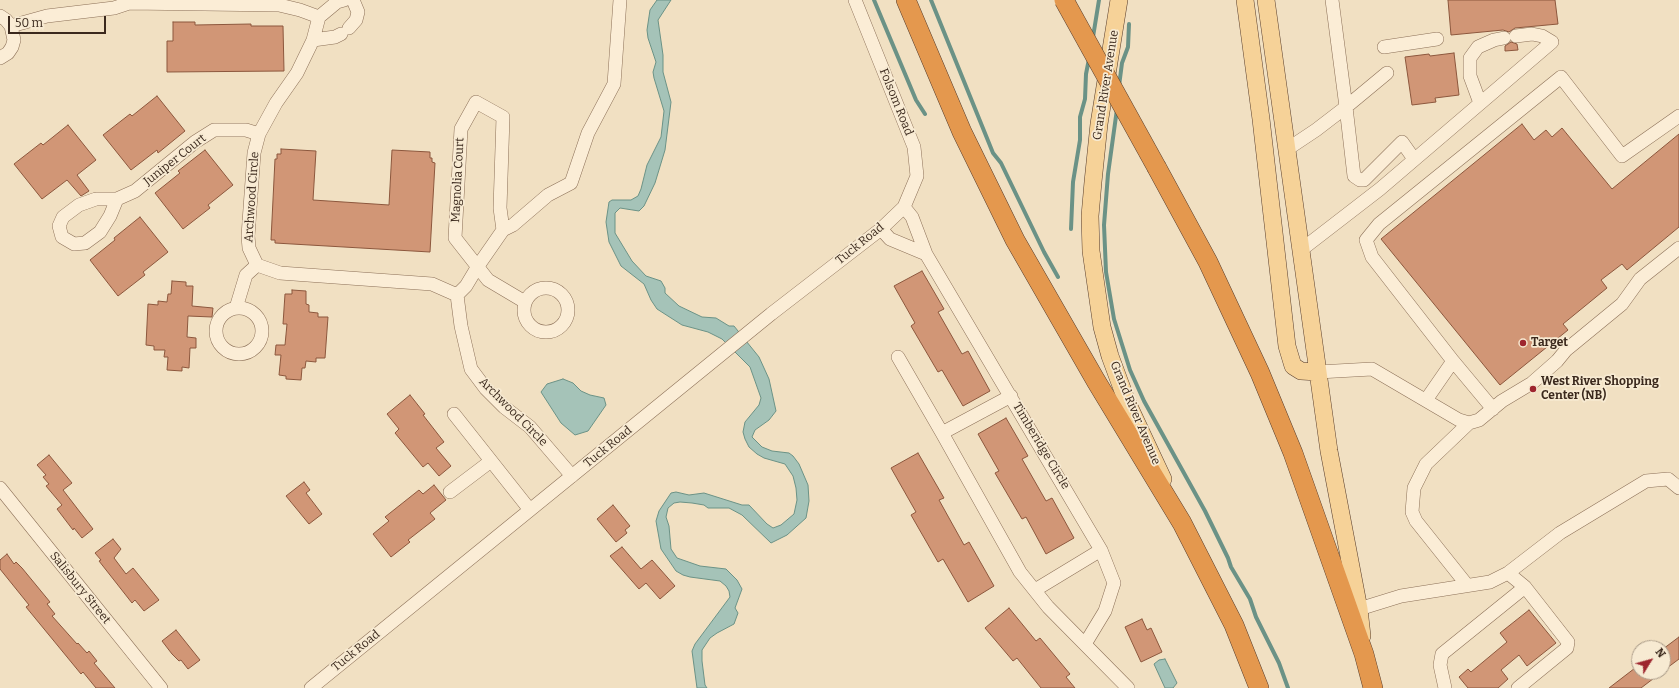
<!DOCTYPE html>
<html>
<head>
<meta charset="utf-8">
<style>
  body { margin:0 }
  #map { position:relative; width:1679px; height:688px; overflow:hidden; background:#f1e0c2; font-family:Bitter,serif }
  canvas { display:block }
  .north { position:absolute; left:1631px; top:640px; width:40px; height:40px; box-sizing:border-box; background:#f7ead2; border:1px solid #ac9d8a; border-radius:50%; rotate:53deg; font-size:11px; font-weight:700; line-height:16px; text-align:center; color:#3b291d }
  .north::after { content:''; display:block; margin:auto; width:14px; height:18px; background:#9e252e; clip-path:polygon(50% 0,100% 100%,50% 72%,0 100%) }
  .scale { position:absolute; left:8px; top:16px; width:98px; height:18px; box-sizing:border-box; border:2px solid #3b291d; border-top:0; padding-left:5px; font-size:12px; line-height:14px; white-space:nowrap; color:#3b291d; -webkit-text-stroke:3px #f7ead2; paint-order:stroke }
</style>
</head>
<body>
<div id="map">
<canvas width="1679" height="688"></canvas>
<div class="north">N</div>
<div class="scale">50 m</div>
</div>
<script>
const context = document.querySelector('canvas').getContext('2d');
context.lineJoin = 'round';
function fill(path, color) { context.fillStyle = color; context.fill(path, 'evenodd'); }
const toPath = rows => new Path2D(rows.map(r => 'M' + r).join(''));
function stroke(path, color, width, dash) { context.strokeStyle = color; context.lineWidth = width; context.lineCap = dash ? 'butt' : 'round'; context.setLineDash(dash || []); context.stroke(path); }
function label(font, color, halo, rows, align = 'center') {
  context.font = font + ' Bitter,serif'; context.lineWidth = 3.5; context.setLineDash([]); context.textBaseline = 'middle'; context.strokeStyle = halo; context.fillStyle = color; for (const [text, x, y, turn = 0] of rows) {
    context.save(); context.translate(x, y); context.rotate((+turn || 0) * Math.PI / 180); context.textAlign = isNaN(turn) ? turn : align; if (halo) context.strokeText(text, 0, 0); context.fillText(text, 0, 0); context.restore();
  }
}
const water = toPath([
  [657,0,671,0,658,20,663,55,663,72,671,102,665,150,655,183,644,206,639,211,620,208,615,213,615,233,632,261,646,276,661,281,665,288,665,293,679,306,702,317,716,318,729,326,734,326,759,357,769,379,776,411,769,420,755,430,752,437,762,447,772,451,789,453,793,456,799,464,808,485,809,501,806,518,787,535,771,543,742,515,729,508,708,508,704,505,692,503,680,502,674,503,668,508,666,517,669,526,671,549,677,558,700,566,726,569,737,580,742,589,735,608,738,613,734,624,717,633,710,638,702,650,702,661,705,685,707,688,697,688,692,651,695,644,730,597,729,591,726,586,720,581,690,577,683,575,676,571,661,549,656,521,659,511,671,493,676,492,689,495,704,493,742,505,749,505,767,524,773,528,781,525,794,514,797,500,796,488,793,476,785,464,764,458,757,454,749,447,745,439,743,432,745,422,759,405,761,398,750,367,722,339,708,332,682,325,657,309,651,300,644,284,621,266,609,242,606,222,609,202,612,200,631,200,638,196,641,189,647,165,661,137,664,111,654,78,653,72,656,62,648,38,647,30,650,10,657,0],
  [563,379,573,383,581,391,590,395,604,398,606,405,588,431,575,435,561,423,541,392,547,384,563,379],
  [1165,659,1177,683,1173,688,1165,688,1154,664,1159,660,1165,659]
]);
fill(water, '#a5c3b8');
stroke(water, '#6b9286', 1);
stroke(toPath([
  [874,0,916,100,925,114],
  [931,0,993,153,1001,163,1044,252,1058,277],
  [1093,37,1099,0],
  [1119,86,1122,63,1128,47,1129,24],
  [1117,109,1108,174,1104,225,1106,272,1114,319,1130,370,1144,401,1205,511,1228,558,1231,567,1250,599,1256,617,1279,663,1288,688],
  [1071,229,1073,182,1080,140,1080,117,1085,99,1086,74,1089,59]
]), '#6b9286', 4);
const building = toPath([
  [1448,0,1555,0,1558,24,1515,28,1509,32,1503,30,1451,35,1448,0],
  [173,22,195,22,195,25,251,24,251,26,283,26,284,71,167,72,167,41,173,41,173,22],
  [1511,42,1517,44,1518,50,1505,51,1505,46,1511,42],
  [1454,53,1459,95,1435,98,1436,102,1412,105,1405,57,1429,54,1430,56,1454,53],
  [157,96,185,131,158,153,157,150,131,170,103,135,130,114,132,116,157,96],
  [1522,124,1534,140,1546,130,1552,137,1562,128,1612,189,1679,134,1679,227,1627,270,1622,264,1601,280,1607,288,1563,324,1568,330,1500,385,1381,239,1522,124],
  [68,125,96,160,77,175,89,191,81,196,67,180,42,199,14,164,41,143,43,145,68,125],
  [281,149,316,151,313,200,389,205,392,150,430,152,430,158,432,158,432,162,435,163,430,252,275,243,275,240,271,240,275,159,277,159,277,154,281,154,281,149],
  [205,150,233,185,208,205,210,208,183,229,155,193,180,173,178,171,205,150],
  [140,217,168,252,143,272,145,275,118,296,90,260,115,240,114,238,140,217],
  [922,271,944,309,938,312,962,354,968,351,990,391,963,406,942,370,938,372,911,326,915,323,894,286,922,271],
  [172,281,186,282,186,286,193,286,192,306,213,308,212,317,188,316,187,337,196,338,196,348,190,348,189,368,182,367,182,371,167,370,168,357,164,357,165,350,154,350,154,346,146,345,148,304,158,305,158,301,167,302,168,294,171,294,172,281],
  [292,290,306,291,306,304,309,305,309,312,318,313,318,317,328,317,325,358,316,358,316,362,306,361,305,368,302,368,301,380,286,379,286,376,279,375,281,355,275,355,276,345,285,345,287,324,283,324,285,294,292,294,292,290],
  [410,395,425,414,423,415,444,442,436,448,451,466,439,476,428,463,423,467,395,433,399,429,387,414,410,395],
  [1006,418,1028,456,1022,459,1046,501,1052,498,1074,538,1046,554,1026,517,1022,519,995,473,999,471,978,434,1006,418],
  [918,453,944,498,939,500,964,545,969,542,994,586,968,602,943,559,938,562,911,515,916,512,891,468,918,453],
  [49,455,72,483,63,490,93,529,82,538,74,528,73,530,57,509,62,505,46,486,49,484,43,477,46,475,37,465,49,455],
  [304,482,310,490,306,493,322,514,309,524,286,496,304,482],
  [434,485,446,500,430,513,435,519,408,540,410,542,391,557,373,534,389,521,385,517,419,490,423,494,434,485],
  [613,505,630,526,625,530,627,533,616,542,597,519,613,505],
  [113,539,121,549,114,558,126,574,133,568,159,600,144,611,135,600,132,603,99,561,101,560,95,553,113,539],
  [622,547,641,569,652,560,675,586,660,599,646,583,639,589,610,556,622,547],
  [7,554,14,564,16,562,22,568,50,602,47,604,55,614,52,616,77,644,78,643,87,653,89,651,97,661,94,663,115,688,96,688,83,672,81,674,26,607,29,605,0,569,0,560,7,554],
  [1009,608,1036,641,1040,638,1070,674,1066,677,1075,688,1041,688,1017,658,1013,661,985,628,1009,608],
  [1529,610,1556,643,1527,666,1519,655,1501,670,1508,679,1498,688,1468,688,1459,677,1468,669,1471,672,1507,642,1500,633,1529,610],
  [1142,619,1147,630,1151,628,1162,652,1141,662,1125,627,1142,619],
  [176,630,200,660,188,669,181,660,179,661,172,654,162,641,176,630],
  [1679,637,1679,659,1663,671,1663,649,1679,637],
  [1639,665,1639,672,1662,672,1641,688,1609,688,1639,665]
]);
fill(building, '#d19676');
stroke(building, '#8c573d', 1);
const minor = toPath([
  [344,0,337,2,319,17,313,40,297,73,276,103,259,134,254,153,248,236,249,248,257,265,280,273,432,284,457,295,461,326,471,369,486,389,504,407,530,427,572,476],
  [0,16,6,20,11,26,14,40,12,47,8,53,0,58],
  [11,26,47,16,114,8,129,3,279,5,300,10,319,17],
  [349,28,356,20,358,12,353,0],
  [313,40,335,37,341,34],
  [1384,47,1437,39],
  [1387,73,1346,107,1354,176,1360,180,1364,180,1402,142,1414,159],
  [1480,103,1470,76,1470,58,1478,47,1494,40,1504,38],
  [1286,150,1316,130,1346,107,1332,0],
  [96,199,117,199,110,216,100,232,85,243,74,244,62,237,59,226,63,217,79,205,96,199],
  [117,199,135,191,195,142,214,130,246,130,259,134],
  [904,207,912,217,926,254,1101,550,1114,583,1105,611,1085,644],
  [881,229,890,239,926,254],
  [503,230,500,208,503,117,476,102,461,129,455,238,488,280,525,302],
  [1301,250,1380,189,1552,42,1542,36,1532,34,1516,36],
  '524 310a22 22 0 1 1 44 0a22 22 0 1 1-44 0Z',
  [457,295,466,286,478,266,503,230,513,225,548,195,571,183,588,133,614,84,620,0],
  '216 331a23 23 0 1 1 46 0a23 23 0 1 1-46 0Z',
  [236,308,246,275,257,265],
  [898,357,942,433,1020,572,1048,607,1128,688],
  [1453,361,1493,409],
  [1318,372,1372,369,1459,420,1469,423,1479,420,1502,401,1532,383,1557,361,1566,350,1622,304,1640,279,1679,248],
  [1426,400,1453,361,1372,257,1366,240,1379,224,1561,77,1622,156,1679,116],
  [454,414,530,510],
  [942,433,1011,396],
  [0,488,161,688],
  [450,492,491,461],
  [1508,573,1525,587,1568,642,1567,648,1518,688],
  [1467,585,1416,521,1412,512,1414,488,1426,464,1469,423],
  [1035,590,1101,550],
  [1359,609,1401,596,1490,582,1508,573,1560,533,1646,481,1668,479,1679,488],
  [311,688,771,314,881,229,904,207,917,176,914,147,855,0],
  [1445,688,1440,665,1442,654,1525,587]
]);
const major = toPath([
  [1119,0,1099,124,1093,182,1090,216,1091,251,1102,327,1110,356,1127,402,1163,479],
  [1245,0,1261,119,1287,346,1293,366,1301,371,1318,372],
  [1266,0,1329,451,1359,609,1362,636]
]);
const highway = toPath([
  [906,0,962,132,1015,240,1096,381,1182,523,1234,625,1259,688],
  [1157,168,1208,262,1260,373,1293,453,1364,654,1373,688]
]);
stroke(minor, '#8c7058', 14);
stroke(major, '#593e2d', 18);
stroke(highway, '#593e2d', 20);
stroke(minor, '#fbedd6', 13);
stroke(major, '#f6d298', 17);
stroke(highway, '#e4984e', 19);
const highwayBridge = toPath([
  [1064,0,1157,168]
]);
stroke(highwayBridge, '#593e2d', 20, []);
stroke(highwayBridge, '#e4984e', 19);
for (const [x, y, r, color] of [
  [1523,343,4,"#9e252e"],
  [1533,389,4,"#9e252e"]
]) { const dot = new Path2D(); dot.arc(x, y, r, 0, 2 * Math.PI); context.fillStyle = color; context.fill(dot); stroke(dot, '#f7ead2', 1.5); }
label('12px', '#3b291d', '#f7ead2', [
  ["Grand River Avenue",1106,85,-81],
  ["Folsom Road",896,102,68],
  ["Juniper Court",175,160,-38],
  ["Magnolia Court",458,180,-87],
  ["Archwood Circle",252,197,-86],
  ["Tuck Road",860,244,-39],
  ["Archwood Circle",513,412,45],
  ["Grand River Avenue",1135,413,67],
  ["Timberidge Circle",1041,446,59],
  ["Tuck Road",608,447,-39],
  ["Salisbury Street",80,588,51],
  ["Tuck Road",356,651,-39]
]);
label('bold 12px', '#3b291d', '#f7ead2', [
  ["Target",1531,343],
  ["West River Shopping",1541,382],
  ["Center (NB)",1541,396]
], 'left');
</script>
</body>
</html>
